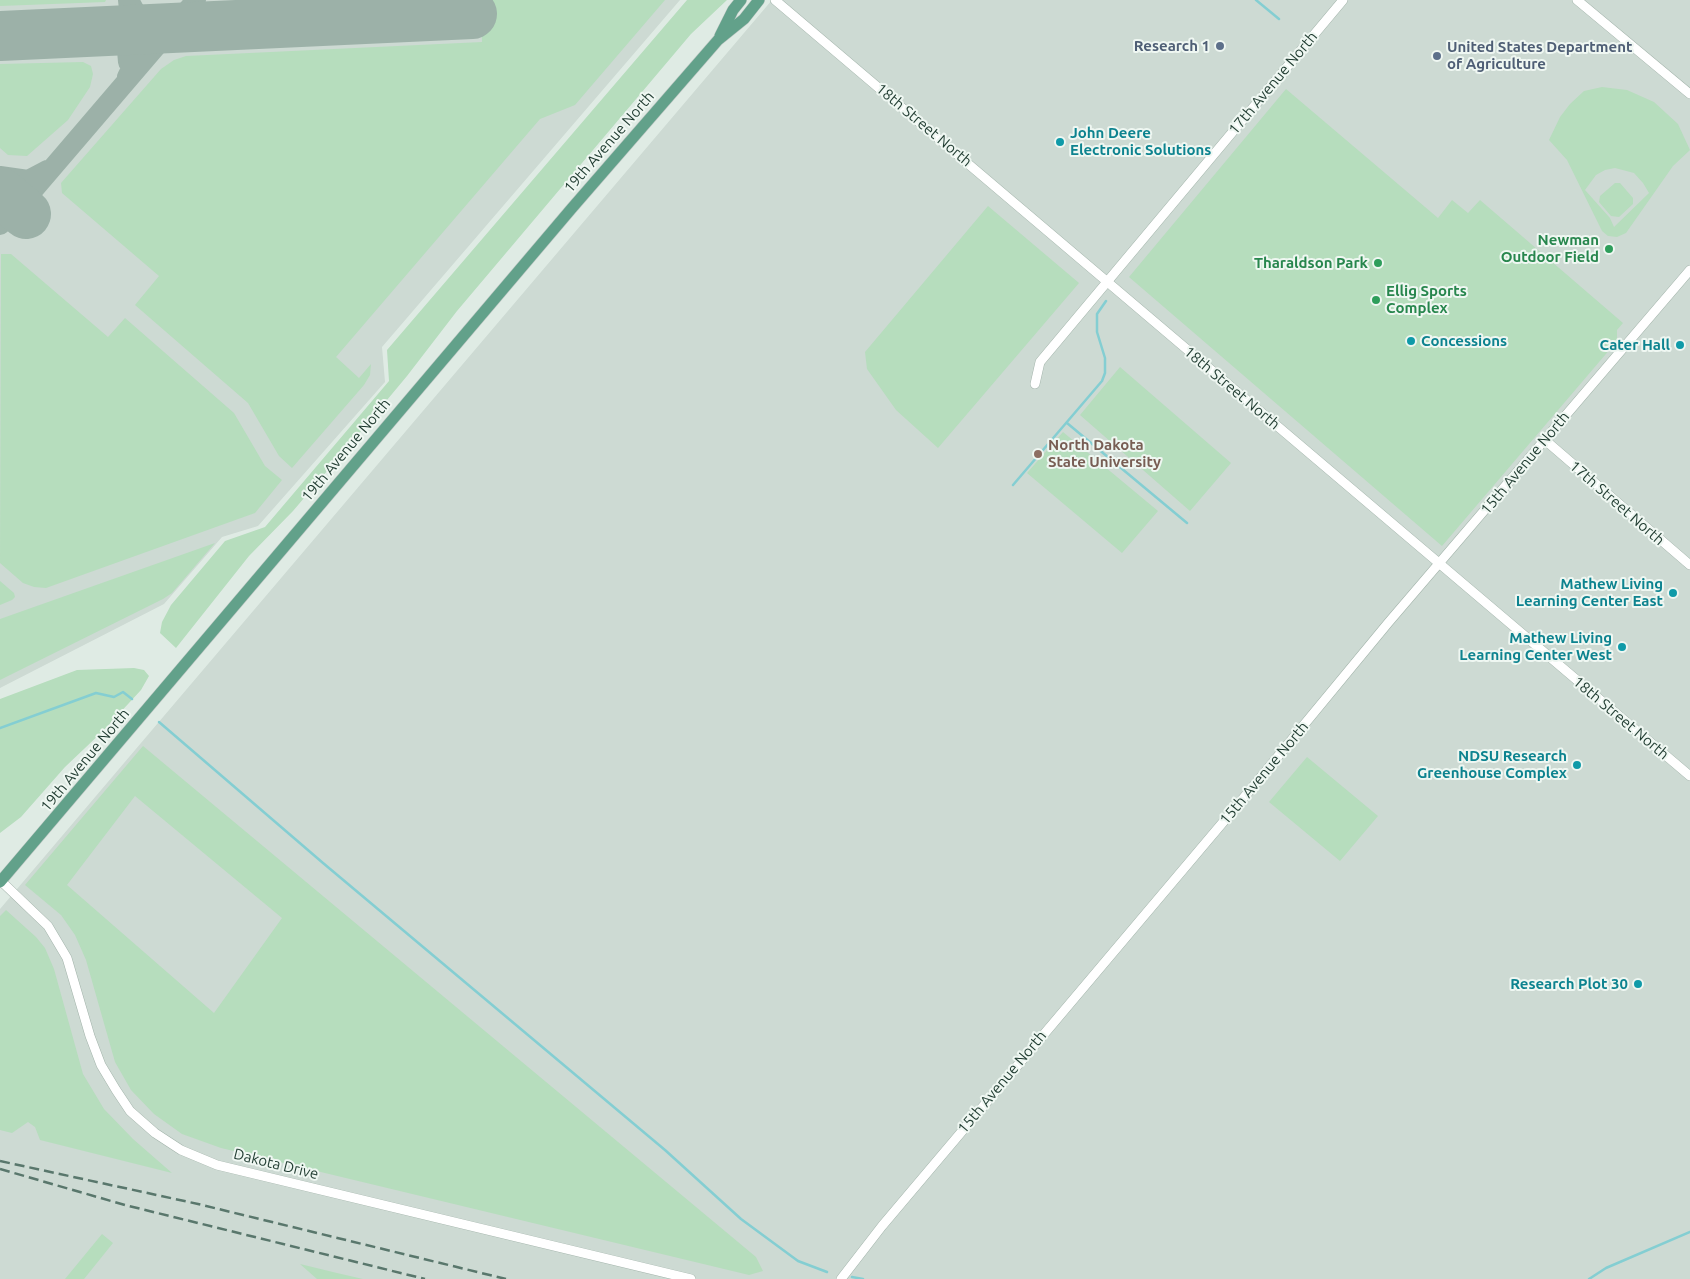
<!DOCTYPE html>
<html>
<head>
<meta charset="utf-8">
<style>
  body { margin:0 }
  canvas { display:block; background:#dfebe4 }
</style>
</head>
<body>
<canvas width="1690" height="1279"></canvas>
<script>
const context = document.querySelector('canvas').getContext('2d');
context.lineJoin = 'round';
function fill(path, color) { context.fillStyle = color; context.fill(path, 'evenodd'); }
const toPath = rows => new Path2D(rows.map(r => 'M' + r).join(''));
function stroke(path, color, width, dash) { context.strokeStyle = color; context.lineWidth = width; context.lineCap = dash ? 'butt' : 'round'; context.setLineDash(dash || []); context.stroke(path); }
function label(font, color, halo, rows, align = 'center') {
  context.font = font + ' Ubuntu,sans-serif'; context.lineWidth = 4; context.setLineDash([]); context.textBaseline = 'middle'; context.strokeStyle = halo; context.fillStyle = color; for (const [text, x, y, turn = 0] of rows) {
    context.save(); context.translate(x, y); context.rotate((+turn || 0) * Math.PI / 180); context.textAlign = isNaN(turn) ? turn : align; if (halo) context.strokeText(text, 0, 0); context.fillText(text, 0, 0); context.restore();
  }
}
fill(toPath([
  [0,0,680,0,382,347,385,382,258,526,222,537,164,604,0,688],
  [772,0,1690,0,1690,1279,0,1279,0,909]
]), '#cddad3');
fill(toPath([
  [0,0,106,0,105,2,0,6],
  [481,0,665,0,575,105,540,119,336,357,359,378,371,364,370,375,364,385,292,468,279,456,248,403,135,305,159,276,62,193,61,183,161,69,174,60,186,56,482,42],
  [687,0,727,0,691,34,457,311,407,376,362,430,293,511,249,556,176,648,160,633,162,622,171,605,225,541,265,527,389,381,387,350],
  [83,62,91,66,93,74,90,87,68,120,27,156,8,155,0,148,0,64],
  [1602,87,1627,90,1654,102,1678,124,1690,150,1673,166,1626,233,1617,237,1608,236,1602,231,1567,160,1549,140,1560,117,1570,104,1584,91],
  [1615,168,1634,173,1643,183,1649,193,1614,227,1610,218,1585,190,1596,175,1605,170],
  [1286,89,1438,218,1452,200,1468,213,1480,200,1623,323,1617,330,1617,341,1442,546,1129,277],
  [1615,183,1620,183,1633,198,1633,204,1619,217,1611,216,1599,202,1600,196],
  [988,206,1079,283,938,448,896,410,867,369,865,352],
  [1,254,11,254,108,337,125,318,234,413,265,466,282,480,255,513,46,588,34,587,23,583,0,563],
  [1120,367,1231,463,1190,511,1080,415],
  [1063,432,1158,511,1122,553,1027,473],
  [215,543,172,593,163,599,0,680,0,619],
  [0,581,14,593,15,597,12,600,0,605],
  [134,668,144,670,149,676,141,690,104,730,65,767,21,817,0,833,0,699,77,670],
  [143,746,756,1257,763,1271,749,1275,221,1148,182,1134,154,1114,131,1090,115,1062,86,960,75,935,61,915,25,885],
  [135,796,282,918,214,1013,67,885],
  [1307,757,1378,816,1340,861,1269,802],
  [6,910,36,937,45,948,54,969,83,1074,104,1109,133,1139,172,1173,40,1140,35,1127,28,1122,12,1133,0,1130,0,916],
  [102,1234,113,1243,84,1279,65,1279],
  [300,1264,337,1273,363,1279,317,1279]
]), '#b6ddbd');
stroke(toPath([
  [1256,0,1279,19],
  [1067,423,1187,523],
  [1013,485,1102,381,1105,373,1105,358,1097,332,1097,314,1106,301],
  [159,722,323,863,665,1150,741,1219,798,1261,827,1272],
  [0,728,96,693,114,697,123,692,132,699],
  [852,1277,863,1279],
  [1589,1279,1606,1268,1690,1232]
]), '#84ced2', 2.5);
stroke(toPath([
  [129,0,136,13,154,23,172,22,182,17],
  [472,0,472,14],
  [103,31,114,36,121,42,127,50,128,62],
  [127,77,132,67,133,49,128,0],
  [0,176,28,180,47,170],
  [0,225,18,208,196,0]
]), '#9cb1a8', 20);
stroke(toPath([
  [0,36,472,14],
  [0,192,26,214]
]), '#9cb1a8', 50);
const minor = toPath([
  [775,0,1690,776],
  [1577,0,1690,94],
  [1035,384,1040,362,1343,0],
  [1545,440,1690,565],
  [1,881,48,926,67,958,90,1036,101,1065,116,1090,130,1111,155,1133,181,1150,217,1165,691,1279],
  [841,1279,882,1226,1246,795,1388,623,1690,270]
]);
const major = toPath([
  [720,36,733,10,741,0],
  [0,882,572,208,718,40,744,19,759,0]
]);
stroke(minor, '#a2b3aa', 10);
stroke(major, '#c0c8c5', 12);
stroke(minor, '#fff', 9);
stroke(major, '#62a18a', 11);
stroke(toPath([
  [0,1161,198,1204,506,1279],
  [0,1169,125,1205,425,1279]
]), '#59776c', 2.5, [10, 5]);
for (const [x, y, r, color] of [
  [1220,46,5,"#5c6f8a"],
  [1437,56,5,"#5c6f8a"],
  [1060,142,5,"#0f9aa8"],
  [1609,249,5,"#2e9e5b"],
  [1378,263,5,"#2e9e5b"],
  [1376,300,5,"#2e9e5b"],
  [1411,341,5,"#0f9aa8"],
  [1680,345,5,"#0f9aa8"],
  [1038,454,5,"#8d6e63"],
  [1673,593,5,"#0f9aa8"],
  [1622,647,5,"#0f9aa8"],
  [1577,765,5,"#0f9aa8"],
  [1638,984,5,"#0f9aa8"]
]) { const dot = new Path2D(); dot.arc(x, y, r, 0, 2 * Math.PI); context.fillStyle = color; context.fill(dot); stroke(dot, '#eff7f2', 2); }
label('bold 15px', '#4e5e75', '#eff7f2', [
  ["Research 1",1210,46],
  ["United States Department",1447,47,"left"],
  ["of Agriculture",1447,64,"left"]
], 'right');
label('15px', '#1f3b30', '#eff7f2', [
  ["17th Avenue North",1273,83,-50],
  ["18th Street North",924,125,40],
  ["19th Avenue North",609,142,-49],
  ["18th Street North",1232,388,40],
  ["19th Avenue North",346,450,-50],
  ["15th Avenue North",1525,463,-50],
  ["17th Street North",1617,503,41],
  ["18th Street North",1621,718,40],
  ["19th Avenue North",85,760,-50],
  ["15th Avenue North",1264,773,-50],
  ["15th Avenue North",1002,1082,-50],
  ["Dakota Drive",276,1164,14]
]);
label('bold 15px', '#0d838f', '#eff7f2', [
  ["John Deere",1070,133,"left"],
  ["Electronic Solutions",1070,150,"left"],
  ["Concessions",1421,341,"left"],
  ["Cater Hall",1670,345],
  ["Mathew Living",1663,584],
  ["Learning Center East",1663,601],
  ["Mathew Living",1612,638],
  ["Learning Center West",1612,655],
  ["NDSU Research",1567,756],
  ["Greenhouse Complex",1567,773],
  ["Research Plot 30",1628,984]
], 'right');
label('bold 15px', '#27864d', '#eff7f2', [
  ["Newman",1599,240],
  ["Outdoor Field",1599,257],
  ["Tharaldson Park",1368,263],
  ["Ellig Sports",1386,291,"left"],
  ["Complex",1386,308,"left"]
], 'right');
label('bold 15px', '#785e54', '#eff7f2', [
  ["North Dakota",1048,445],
  ["State University",1048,462]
], 'left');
</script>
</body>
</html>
